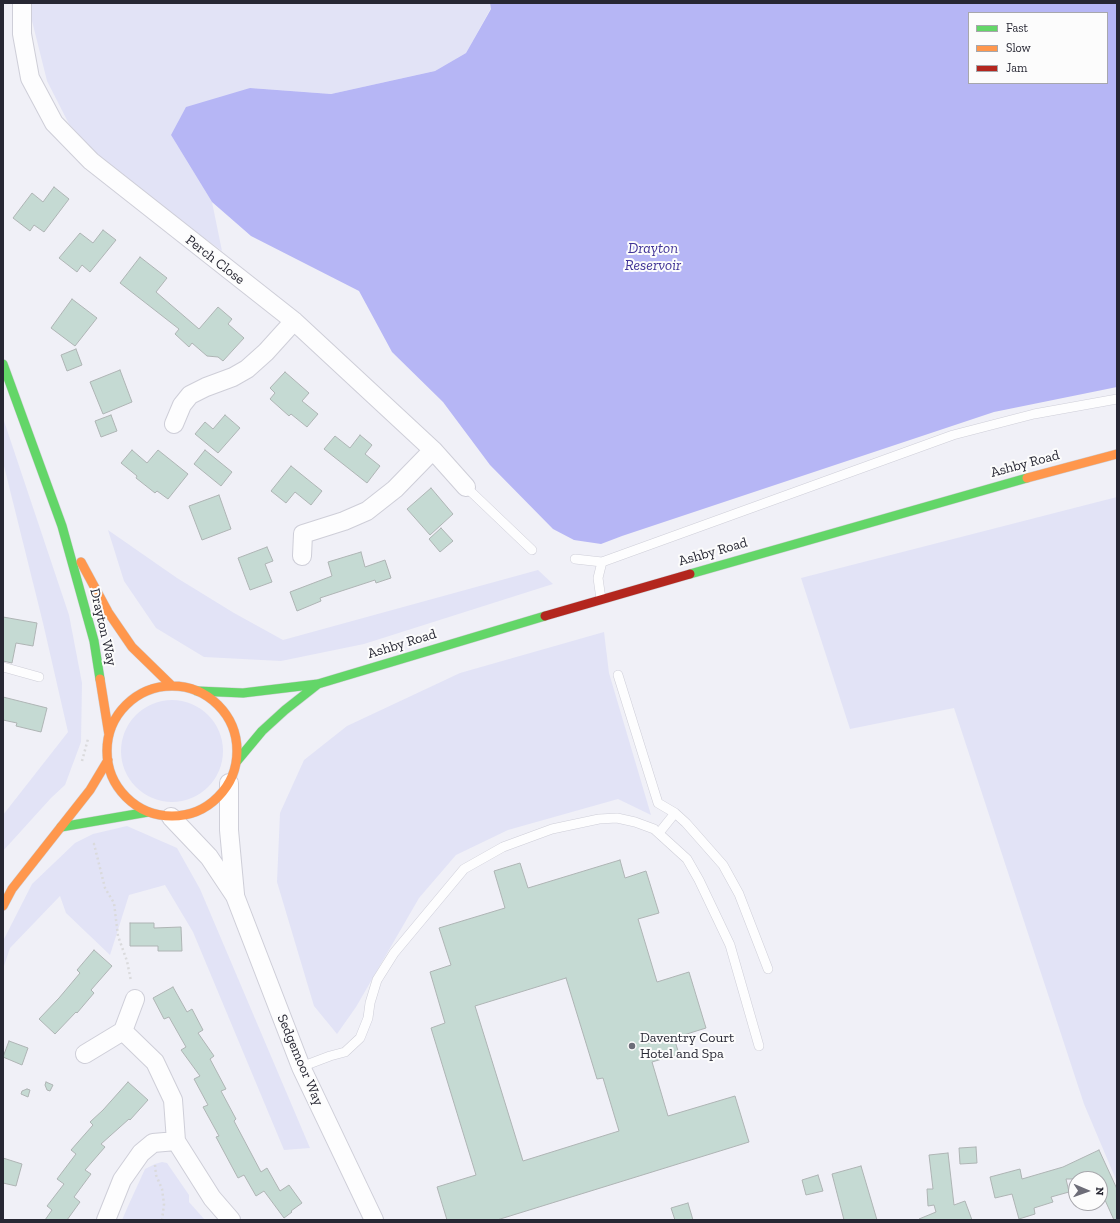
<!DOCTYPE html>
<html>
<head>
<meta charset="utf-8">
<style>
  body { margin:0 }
  #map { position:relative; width:1120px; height:1223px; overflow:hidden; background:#f0f0f7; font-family:"Zilla Slab",serif }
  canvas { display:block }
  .frame { position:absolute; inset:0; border:4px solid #272733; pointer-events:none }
  .legend { position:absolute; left:968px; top:12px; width:140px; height:72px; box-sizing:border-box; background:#fcfcfc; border:1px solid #a7a7ac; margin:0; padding:5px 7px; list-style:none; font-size:12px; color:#272733 }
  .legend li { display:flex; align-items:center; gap:8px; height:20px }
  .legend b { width:20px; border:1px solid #a7a7ac }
  .north { position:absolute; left:1068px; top:1171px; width:40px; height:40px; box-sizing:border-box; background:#fcfcfc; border:1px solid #a7a7ac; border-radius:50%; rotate:92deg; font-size:11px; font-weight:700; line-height:16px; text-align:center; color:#272733 }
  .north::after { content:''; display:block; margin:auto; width:14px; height:18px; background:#6d6d78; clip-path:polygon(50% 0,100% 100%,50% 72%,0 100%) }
</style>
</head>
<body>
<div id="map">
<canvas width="1120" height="1223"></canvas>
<div class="frame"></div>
<ul class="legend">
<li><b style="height:5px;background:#63d668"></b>Fast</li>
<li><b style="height:5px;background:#ff974d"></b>Slow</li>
<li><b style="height:5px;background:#b3261e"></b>Jam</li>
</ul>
<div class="north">N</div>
</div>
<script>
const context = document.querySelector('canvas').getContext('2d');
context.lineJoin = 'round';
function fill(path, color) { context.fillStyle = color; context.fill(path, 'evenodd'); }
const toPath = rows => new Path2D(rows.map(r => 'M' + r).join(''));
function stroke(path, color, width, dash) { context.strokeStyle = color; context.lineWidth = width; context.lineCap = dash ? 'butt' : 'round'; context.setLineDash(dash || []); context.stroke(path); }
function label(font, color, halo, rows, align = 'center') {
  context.font = font + ' "Zilla Slab",serif'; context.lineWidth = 4; context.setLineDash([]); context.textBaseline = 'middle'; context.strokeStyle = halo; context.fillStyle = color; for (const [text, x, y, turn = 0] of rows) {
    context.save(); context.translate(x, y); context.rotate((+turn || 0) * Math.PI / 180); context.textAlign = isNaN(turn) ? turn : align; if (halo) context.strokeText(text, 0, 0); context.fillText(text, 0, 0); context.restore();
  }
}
fill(toPath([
  [32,3,490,3,491,8,466,53,435,71,331,94,250,88,171,135,212,202,222,251,111,170,69,124,47,81,30,13],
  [3,418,69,615,82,683,81,742,65,785,51,798,3,851,3,815,68,732,43,623,3,462],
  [1117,497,1117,1182,1084,1104,954,708,850,729,801,578],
  [108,530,177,578,234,613,283,640,538,570,553,584,364,644,281,661,204,657,156,628,124,581],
  [604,632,609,673,651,815,618,799,508,830,456,855,419,898,356,1007,337,1034,314,1006,277,882,280,813,304,760,347,726,460,673],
  '121 751a51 51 0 1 1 102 0a51 51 0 1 1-102 0Z',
  [127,826,177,848,200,889,310,1148,284,1150,193,932,165,885,129,895,110,955,66,913,60,896,10,948,3,969,3,941,32,884,75,843,93,834],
  [162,1162,167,1163,189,1195,189,1202,205,1220,122,1220,129,1204,145,1169,155,1164]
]), '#e2e3f6');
fill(toPath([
  [490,3,1117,3,1117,387,994,412,622,536,601,544,574,540,553,529,490,465,443,402,392,352,359,291,251,236,212,202,171,135,186,107,250,88,331,94,435,71,466,53,491,9],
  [969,13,1107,13,1107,83,969,83]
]), '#b6b6f5');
const building = toPath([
  [54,187,69,199,44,232,34,225,30,231,13,218,32,193,43,202,54,187],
  [103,230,116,240,90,272,82,265,77,272,59,258,80,233,93,243,103,230],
  [140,257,167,278,156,292,199,329,218,307,232,319,228,324,244,338,223,361,218,357,207,356,192,343,189,347,175,334,179,329,120,283,140,257],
  [72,299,97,318,75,346,51,328,72,299],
  [76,349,82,365,67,371,61,355,76,349],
  [120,370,132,402,103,414,90,382,120,370],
  [285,372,309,393,302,401,318,414,307,427,291,414,289,416,270,399,275,393,270,388,285,372],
  [111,415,117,431,101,437,95,421,111,415],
  [225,415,240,428,218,453,195,434,205,422,213,429,225,415],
  [360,435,372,445,365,454,380,466,367,483,324,449,335,436,350,448,360,435],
  [132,450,147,463,158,450,188,474,168,499,157,491,155,493,136,478,137,476,121,463,132,450],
  [205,450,232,472,221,486,194,464,205,450],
  [291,466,322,491,311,505,295,492,286,503,271,491,291,466],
  [431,488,453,514,430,535,407,509,431,488],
  [219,495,231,529,202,540,189,506,219,495],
  [441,528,453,541,440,552,429,539,441,528],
  [267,547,273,561,265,564,272,582,250,590,238,558,267,547],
  [361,552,365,567,385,560,391,578,376,583,375,580,320,598,321,601,297,611,290,592,332,576,328,562,361,552],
  [3,617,37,623,33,646,16,643,12,663,3,661,3,617],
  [3,697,47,708,41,732,16,726,17,723,3,720,3,697],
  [620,860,625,878,646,871,659,913,638,919,657,982,689,972,706,1028,674,1038,679,1054,652,1062,668,1116,735,1096,749,1142,497,1220,447,1220,437,1187,476,1175,431,1028,445,1023,430,972,451,965,439,928,505,908,494,871,520,863,528,888,620,860],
  [566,978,597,1079,603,1078,619,1131,523,1161,475,1006,566,978],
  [130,923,154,923,154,928,181,927,182,951,158,951,158,946,130,946,130,923],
  [94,950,112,966,91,990,94,993,77,1013,76,1012,55,1034,39,1019,59,998,80,973,77,970,94,950],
  [173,987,187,1012,192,1009,203,1030,198,1033,214,1056,210,1059,226,1089,221,1091,236,1119,234,1121,261,1172,267,1168,280,1191,289,1185,302,1203,291,1211,292,1212,284,1218,264,1191,256,1196,244,1175,238,1178,216,1137,219,1136,203,1107,208,1105,194,1079,200,1076,181,1050,186,1047,169,1017,164,1019,153,998,173,987],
  [9,1041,28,1048,22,1065,3,1057,9,1041],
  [46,1082,53,1085,50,1091,47,1090,45,1085,46,1082],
  [128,1082,148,1100,130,1120,129,1119,101,1144,105,1147,85,1170,91,1174,74,1197,80,1202,67,1220,45,1220,52,1210,47,1206,64,1184,57,1179,76,1154,71,1150,93,1125,90,1122,103,1110,128,1082],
  [27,1089,30,1090,28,1097,21,1094,22,1091,27,1089],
  [976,1147,977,1163,960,1164,959,1148,976,1147],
  [1099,1150,1117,1189,1117,1220,1114,1220,1100,1189,1100,1179,1066,1179,1069,1192,1051,1197,1053,1202,1034,1208,1035,1214,1019,1219,1012,1194,995,1198,990,1177,1020,1169,1022,1179,1063,1167,1099,1150],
  [948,1153,954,1205,965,1201,972,1220,919,1220,919,1219,936,1212,934,1205,928,1206,927,1189,933,1189,929,1155,948,1153],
  [3,1158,22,1164,16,1186,3,1183,3,1158],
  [861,1166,877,1220,844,1220,832,1174,861,1166],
  [818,1175,823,1191,806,1195,802,1180,818,1175],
  [688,1203,693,1220,675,1220,671,1208,688,1203]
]);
fill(building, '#c5dad3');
stroke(building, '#aeb4b4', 1);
const lane = toPath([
  [466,487,532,550],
  [575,559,602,562],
  [601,599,598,578,602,562,953,435,1034,414,1117,399],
  [3,667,39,677],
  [618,675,658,803,675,813],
  [659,833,675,813,686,823,723,865,739,894,768,969],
  [301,1067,330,1056,345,1052,360,1038,368,1018,370,1003,377,980,394,953,464,869,503,847,552,829,599,819,617,818,635,822,654,829,687,859,699,880,730,945,759,1046]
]);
const street = toPath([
  [22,3,22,34,30,78,54,123,91,161,294,321,433,450,466,487],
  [174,424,182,405,190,395,206,387,233,377,247,369,266,352,294,321],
  [302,556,303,534,344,521,367,511,395,489,433,450],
  [229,783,229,830,235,894],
  [171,817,209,857,235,896,301,1067,374,1220],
  [135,999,123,1031,155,1062,173,1100,176,1141,212,1198,231,1220],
  [85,1054,123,1031],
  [106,1220,122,1180,141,1153,153,1143,176,1141]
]);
const fast = toPath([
  [3,364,62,526,94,641,100,679],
  [690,574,1027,478],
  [197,691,243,693,318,684,545,616],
  [237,761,262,731,285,710,318,684],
  [61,827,148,812]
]);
const slow = toPath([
  [1027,478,1117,454],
  [81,562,108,612,132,647,172,686],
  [100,679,109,735],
  '107 751a65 65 0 1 1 130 0a65 65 0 1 1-130 0Z',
  [3,906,12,889,90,790,108,760]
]);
const jam = toPath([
  [545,616,690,574]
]);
stroke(lane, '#ceced8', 10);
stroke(street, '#ceced8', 20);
stroke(fast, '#ceced3', 10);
stroke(slow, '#ceced3', 10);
stroke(jam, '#ceced3', 10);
stroke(toPath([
  [82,761,88,739],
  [95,844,94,844,105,888,114,903,118,936,127,961,131,981],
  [155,1165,156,1175,162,1189,164,1204,162,1220]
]), '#dadadc', 2.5, [2, 3]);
stroke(lane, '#fdfdfe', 9);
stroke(street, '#fdfdfe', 18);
stroke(fast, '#63d668', 9);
stroke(slow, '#ff974d', 9);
stroke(jam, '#b3261e', 9);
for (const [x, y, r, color] of [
  [632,1046,4,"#6d6d78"]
]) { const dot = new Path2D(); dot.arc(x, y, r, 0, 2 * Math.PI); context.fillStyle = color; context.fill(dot); stroke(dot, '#fcfcfc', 1.5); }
label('14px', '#272733', '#fcfcfc', [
  ["Perch Close",215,260,38],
  ["Ashby Road",1025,464,-15],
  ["Ashby Road",713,552,-16],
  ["Drayton Way",103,627,77],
  ["Ashby Road",402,644,-17],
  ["Sedgemoor Way",300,1060,67]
]);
label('14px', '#272733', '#fcfcfc', [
  ["Daventry Court",640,1038],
  ["Hotel and Spa",640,1054]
], 'left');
label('italic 15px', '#413497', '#fcfcfc', [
  ["Drayton",653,249],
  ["Reservoir",653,266]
]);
</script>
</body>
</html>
